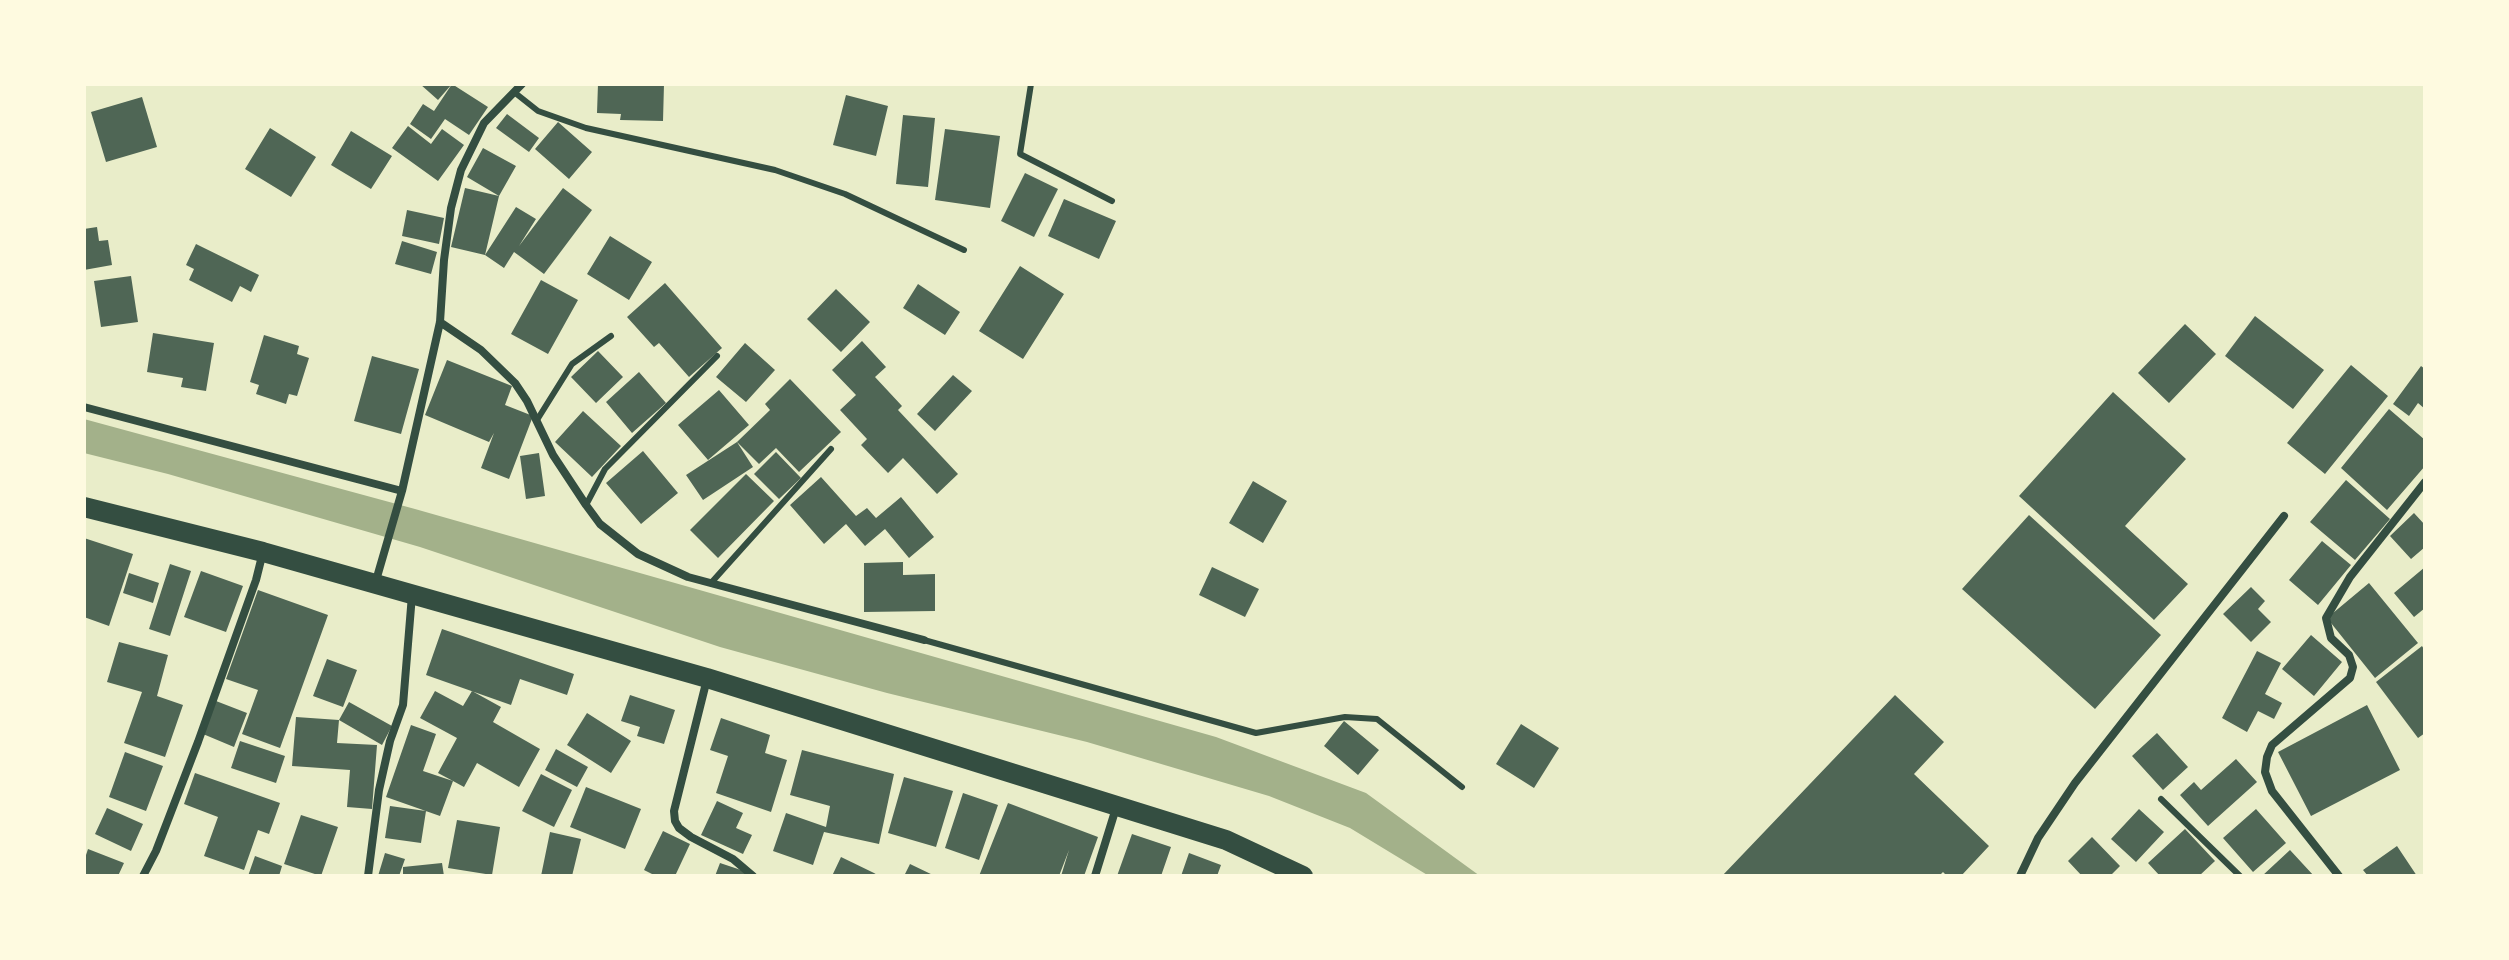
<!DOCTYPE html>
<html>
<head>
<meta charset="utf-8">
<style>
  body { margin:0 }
  #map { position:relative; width:2509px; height:960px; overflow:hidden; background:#e9edc9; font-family:"Exo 2",sans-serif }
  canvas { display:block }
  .frame { position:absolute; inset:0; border:86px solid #fefae0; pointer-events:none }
</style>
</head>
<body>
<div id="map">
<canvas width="2509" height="960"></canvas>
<div class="frame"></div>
</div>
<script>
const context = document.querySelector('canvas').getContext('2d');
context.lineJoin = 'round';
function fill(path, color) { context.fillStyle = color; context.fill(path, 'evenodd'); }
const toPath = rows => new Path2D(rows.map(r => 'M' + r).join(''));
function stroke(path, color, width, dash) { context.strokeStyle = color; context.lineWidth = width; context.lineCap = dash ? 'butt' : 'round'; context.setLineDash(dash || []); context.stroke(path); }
fill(toPath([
  [84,419,415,509,1216,737,1366,793,1480,876,1429,876,1350,828,1269,796,1087,742,887,693,720,647,420,547,168,474,84,453]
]), '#a3b18a');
fill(toPath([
  [420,84,452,84,438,100],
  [452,84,488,107,469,135,445,119,431,139,410,124,423,104,434,111],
  [598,84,664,84,663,121,620,120,621,114,597,113],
  [846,95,888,106,876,156,833,145],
  [142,97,157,147,106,162,91,112],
  [507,114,539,138,529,152,496,128],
  [903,115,935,118,928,187,896,184],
  [558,122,592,152,569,179,535,149],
  [408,126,431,144,442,129,464,145,438,181,392,148],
  [270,128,316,157,291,197,245,169],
  [945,129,1000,136,990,208,935,200],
  [351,131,392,156,371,189,331,165],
  [483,148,516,166,499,196,485,255,451,247,465,188,499,196,467,177],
  [1025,173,1058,189,1034,237,1001,221],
  [563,188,592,210,544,274,514,252,504,268,485,255,516,207,536,219,519,246],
  [1064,199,1116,221,1099,259,1048,236],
  [407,210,444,218,439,244,402,236],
  [97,227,99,241,108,240,112,265,84,270,84,229],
  [610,236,652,262,629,300,587,274],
  [402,241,437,252,431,274,395,264],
  [196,244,259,275,251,292,240,286,232,302,189,280,194,269,186,265],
  [1020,266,1064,294,1023,359,979,331],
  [131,276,138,322,101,327,94,281],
  [541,280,578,300,548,354,511,334],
  [665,283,722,348,689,377,659,343,654,347,627,317],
  [918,284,960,312,945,335,903,308],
  [836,289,870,322,841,352,807,319],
  [2255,316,2324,370,2293,409,2225,356],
  [2185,324,2216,354,2169,403,2138,373],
  [153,333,214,343,206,391,181,387,183,378,147,372],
  [264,335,299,346,297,354,309,358,297,396,289,394,286,404,256,394,259,385,250,382],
  [862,341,886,367,875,377,902,406,898,410,958,474,937,494,903,458,888,473,861,445,867,439,840,410,856,395,832,370],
  [745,343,775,370,746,402,716,377],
  [598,351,623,377,596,403,571,377],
  [372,356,419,369,401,434,354,421],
  [447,360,512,386,505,405,533,416,509,479,481,468,494,433,489,442,425,415],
  [2351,365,2388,396,2325,474,2287,443],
  [2421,366,2425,369,2425,409,2418,403,2409,416,2393,404],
  [639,372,666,403,632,433,606,402],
  [953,375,972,391,935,431,917,414],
  [790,379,841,432,799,472,776,448,759,464,737,442,753,467,703,500,686,475,737,442,770,410,765,404],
  [719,390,749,425,708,460,678,425],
  [2113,392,2186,459,2125,526,2188,584,2154,620,2019,496],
  [2389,409,2425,440,2425,466,2387,510,2341,468],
  [583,411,621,446,592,477,555,442],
  [643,451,678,493,641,524,606,483],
  [776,452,801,478,779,499,754,474],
  [539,453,545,496,526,499,520,456],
  [746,474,774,501,718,558,690,530],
  [821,477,856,516,867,508,876,518,901,497,934,537,909,558,885,529,865,546,846,524,824,544,790,505],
  [2346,480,2390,519,2355,560,2310,522],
  [1253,481,1287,501,1263,543,1229,523],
  [2414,513,2425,525,2425,547,2411,559,2390,536],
  [2029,515,2161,635,2095,709,1962,589],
  [84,538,133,554,109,626,84,617],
  [2322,541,2351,565,2318,605,2289,580],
  [903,562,903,575,935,574,935,611,864,612,864,563],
  [170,564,191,571,170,636,149,629],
  [1212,567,1259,589,1245,617,1199,595],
  [2425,567,2425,608,2414,617,2394,593],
  [201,571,243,586,226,632,184,617],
  [129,573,159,583,153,603,123,593],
  [2369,583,2418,643,2375,678,2327,618],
  [2251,587,2265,601,2258,609,2271,622,2251,642,2223,614],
  [258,590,328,615,280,748,242,734,258,690,226,679],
  [442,629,574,674,567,695,520,679,511,705,426,675],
  [2311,635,2342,662,2314,696,2282,669],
  [119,642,168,655,157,696,183,705,165,757,124,743,142,692,107,682],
  [2422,646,2425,651,2425,733,2418,738,2376,682],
  [2257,651,2281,663,2265,694,2282,703,2274,719,2258,711,2247,732,2222,718],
  [327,659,357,670,343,707,313,696],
  [435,691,463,706,472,691,501,707,493,722,540,749,519,787,477,763,464,787,453,781,440,816,386,797,411,725,436,734,423,771,453,781,438,773,457,738,420,718],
  [630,695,675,710,664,744,637,736,640,727,621,721],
  [1895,695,1944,742,1914,774,1989,846,1961,876,1947,876,1943,872,1939,876,1722,876],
  [216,701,247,713,234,747,203,734],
  [349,702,392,726,382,745,339,720],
  [2367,705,2400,770,2311,816,2278,752],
  [587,713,631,741,611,773,567,745],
  [296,717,339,720,337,743,377,745,372,809,347,807,350,770,292,766],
  [721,718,770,735,765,753,787,760,771,812,716,793,728,756,710,750],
  [1344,721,1379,750,1358,775,1324,746],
  [1521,724,1559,748,1534,788,1496,764],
  [2157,733,2188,767,2163,790,2132,756],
  [240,741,285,756,276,783,231,768],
  [556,749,588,767,577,787,545,770],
  [802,750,894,774,879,844,824,832,813,865,773,851,786,813,826,827,830,806,790,795],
  [125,752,163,766,146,811,109,797],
  [2236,759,2257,782,2208,826,2180,795,2194,782,2201,790],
  [195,773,280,803,269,834,258,830,244,870,204,856,218,817,184,804],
  [541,774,572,790,554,827,522,811],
  [904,777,953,791,936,847,888,833],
  [586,787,641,809,625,849,570,827],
  [963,793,998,805,979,860,945,848],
  [717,801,743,813,736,828,752,835,743,854,701,835],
  [1008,803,1098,837,1084,876,1061,876,1069,850,1059,876,979,876],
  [390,806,426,811,421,843,385,838],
  [107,808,143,824,131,851,95,834],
  [2139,809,2164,832,2136,862,2111,839],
  [2256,809,2286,843,2253,872,2223,838],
  [301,815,338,827,321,876,284,864],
  [457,820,500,827,492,875,448,868],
  [2185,829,2215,861,2199,876,2160,876,2148,863],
  [663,831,690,844,675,876,656,876,644,870],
  [550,832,581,839,572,876,541,876],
  [1132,834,1171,847,1161,876,1117,876],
  [2092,837,2120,866,2110,876,2082,876,2068,861],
  [2397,846,2417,876,2368,876,2363,870],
  [88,849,124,863,118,876,84,876,84,861],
  [2290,850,2314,876,2262,876],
  [385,853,405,859,399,876,378,876],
  [1189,853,1221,865,1217,876,1181,876],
  [255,856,282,866,279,876,248,876],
  [841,857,874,873,879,876,832,876],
  [442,863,444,876,403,876,403,867],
  [720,863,747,872,745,876,715,876],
  [910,864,935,876,904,876]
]), '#4f6655');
stroke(toPath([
  [1031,84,1020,154,1112,201],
  [514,92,538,111,586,128,775,170,845,194,964,250],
  [537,420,572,364,611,336],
  [586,505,605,469,717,356],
  [711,583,831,449],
  [924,640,1256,733,1345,717,1377,719,1462,787],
  [2161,799,2240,876]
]), '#344e41', 6);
stroke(toPath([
  [440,322,481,350,515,383,527,401,553,455,586,505,600,524,638,554,688,577,924,640],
  [84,407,402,491],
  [375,584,402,491,440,322,444,260,451,208,461,170,484,123,522,84],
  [707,679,674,811,675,821,679,828,691,837,733,859,753,876],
  [143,876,156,851,198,742,256,580,263,552],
  [368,876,379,790,390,741,403,705,412,595],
  [1095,876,1116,808],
  [2020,876,2038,838,2075,783,2284,516],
  [2339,876,2272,791,2265,772,2267,757,2272,745,2350,678,2353,667,2349,655,2331,638,2326,618,2350,577,2425,482]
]), '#344e41', 8);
stroke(toPath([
  [84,507,263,552,707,678,1226,840,1303,876]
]), '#344e41', 20);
</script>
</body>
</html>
